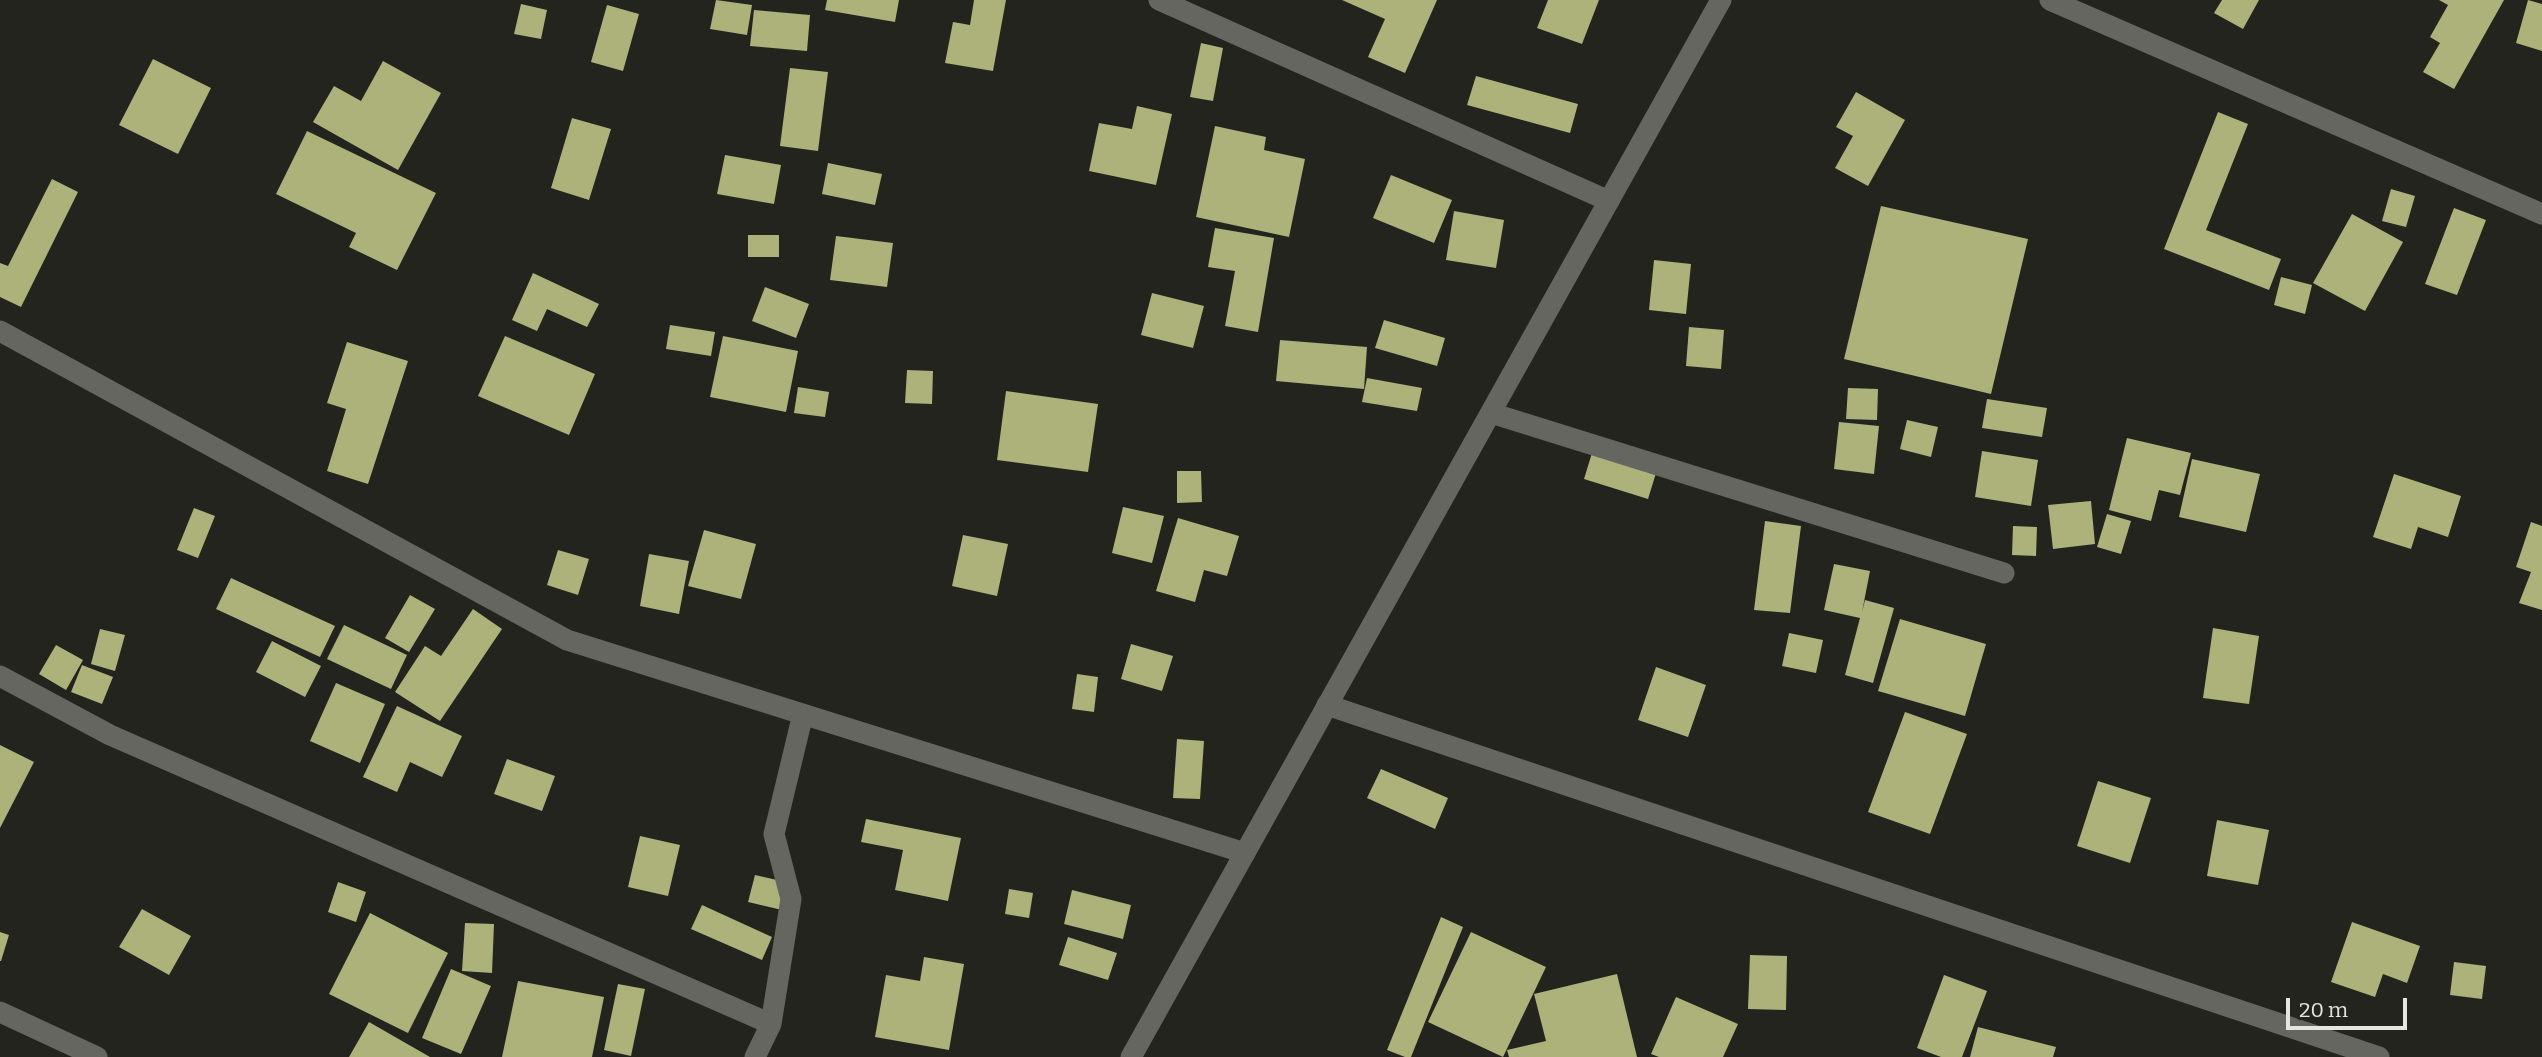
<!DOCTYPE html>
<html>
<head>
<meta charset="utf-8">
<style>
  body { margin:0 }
  #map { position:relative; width:2542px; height:1057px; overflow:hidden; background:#24241f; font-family:Bitter,serif }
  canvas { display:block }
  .scale { position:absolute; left:2286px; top:998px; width:121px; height:32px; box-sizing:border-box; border:4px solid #e5e5e1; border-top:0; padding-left:9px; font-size:21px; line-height:24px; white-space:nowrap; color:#e5e5e1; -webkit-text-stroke:5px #24241f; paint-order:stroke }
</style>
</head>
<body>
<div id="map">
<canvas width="2542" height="1057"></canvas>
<div class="scale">20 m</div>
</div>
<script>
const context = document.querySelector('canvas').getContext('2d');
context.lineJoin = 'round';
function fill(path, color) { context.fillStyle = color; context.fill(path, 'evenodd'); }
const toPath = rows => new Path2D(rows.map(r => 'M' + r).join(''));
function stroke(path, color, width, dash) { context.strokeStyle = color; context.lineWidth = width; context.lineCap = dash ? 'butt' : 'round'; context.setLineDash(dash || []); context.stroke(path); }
fill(toPath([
  [716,0,752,5,747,35,710,29],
  [827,0,899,0,895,22,825,10],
  [974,0,1006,0,993,71,945,63,953,22,970,25],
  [1342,0,1437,0,1405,73,1368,57,1385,19],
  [1548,0,1599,0,1582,44,1537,28],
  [2222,0,2259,0,2243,29,2214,13],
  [2439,0,2504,0,2454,89,2423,72,2440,43,2430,37,2448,5],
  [2528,0,2542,4,2542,51,2516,43],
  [521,4,547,10,541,39,514,34],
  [607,5,639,14,623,71,591,62],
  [754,10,810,15,807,51,750,46],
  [1201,43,1223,48,1213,101,1190,97],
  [153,59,211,88,178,154,119,125],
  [383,61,441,93,398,170,313,122,334,86,361,101],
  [790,68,828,72,818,151,780,146],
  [1476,76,1578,104,1570,133,1467,105],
  [1856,92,1905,120,1868,186,1835,168,1853,136,1836,127],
  [1137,106,1172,114,1156,185,1089,171,1099,123,1132,129],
  [2218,112,2248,124,2206,230,2281,259,2269,290,2164,249],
  [572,118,611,129,589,200,551,188],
  [1215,126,1266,137,1264,150,1305,159,1289,237,1196,217],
  [307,131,436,193,397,270,349,247,356,233,276,194],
  [725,155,781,165,774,204,717,194],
  [828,163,882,174,875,205,822,194],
  [1391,175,1452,200,1434,243,1373,218],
  [52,179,78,192,21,307,0,297,0,263,8,266],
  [2391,189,2415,196,2406,227,2382,221],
  [1881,206,2028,239,1991,394,1844,359],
  [2454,208,2486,220,2457,295,2425,284],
  [1454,211,1504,220,1496,268,1446,260],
  [2352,214,2403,242,2365,311,2313,283],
  [1215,228,1274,238,1258,332,1225,326,1235,271,1208,267],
  [748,235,779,235,779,257,748,257],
  [836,236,893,243,887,287,830,280],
  [1654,260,1691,264,1686,314,1649,310],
  [533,273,599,304,587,327,547,309,537,331,512,320],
  [2281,277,2312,285,2305,314,2274,305],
  [765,287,809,304,796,338,752,321],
  [1152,293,1204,306,1193,348,1141,335],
  [1384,320,1445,338,1437,366,1375,348],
  [670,325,715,332,711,356,666,349],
  [1689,327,1724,330,1721,369,1686,366],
  [505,336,595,374,569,435,478,396],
  [723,336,798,351,786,412,710,397],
  [1280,340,1367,347,1364,389,1276,381],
  [347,342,408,361,368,484,327,471,346,409,327,403],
  [907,370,933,371,932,404,905,403],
  [1367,378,1422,388,1417,411,1362,402],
  [798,387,829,392,825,417,794,413],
  [1848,388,1878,389,1877,420,1846,419],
  [1006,391,1098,404,1088,472,997,460],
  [1987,399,2047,408,2042,437,1982,428],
  [1907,420,1938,427,1931,457,1900,449],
  [1839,422,1879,426,1874,474,1834,469],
  [2127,438,2191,453,2180,495,2159,490,2151,521,2109,510],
  [1982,451,2038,460,2031,506,1975,497],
  [1592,453,1656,473,1648,499,1584,479],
  [2192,459,2260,474,2246,532,2179,517],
  [1177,471,1201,471,1202,502,1177,503],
  [2394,474,2461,496,2448,537,2418,527,2411,549,2373,537],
  [2091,501,2095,544,2053,549,2048,505],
  [1123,507,1164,516,1152,563,1112,553],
  [194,508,215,516,198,558,177,550],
  [2107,514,2131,521,2121,554,2097,547],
  [1178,518,1239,536,1227,576,1204,570,1195,602,1156,591],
  [1765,521,1801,526,1790,613,1754,610],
  [2531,522,2542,526,2542,610,2519,603,2531,572,2516,567],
  [2013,526,2037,527,2036,556,2012,555],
  [704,530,756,544,741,599,688,586],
  [963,535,1008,544,997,596,952,586],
  [558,550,589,559,578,595,547,585],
  [649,554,689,561,679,614,640,606],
  [1834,564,1870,571,1862,612,1865,600,1894,608,1873,683,1845,675,1860,618,1824,610],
  [231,578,335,626,320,657,216,609],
  [410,595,435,609,409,652,385,638],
  [473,609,502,629,440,721,395,692,425,646,441,656],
  [1900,619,1986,644,1965,716,1878,691],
  [344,625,407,655,391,689,327,659],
  [2213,628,2259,636,2249,704,2203,698],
  [100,629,125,635,115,671,91,664],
  [1789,633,1823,640,1816,673,1782,666],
  [272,641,321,666,305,697,256,672],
  [1131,644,1173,656,1162,691,1121,679],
  [56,645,83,660,66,690,39,674],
  [82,665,113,677,102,704,71,692],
  [1656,667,1706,685,1688,737,1638,720],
  [1077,674,1098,677,1094,712,1072,709],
  [336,683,385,704,360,763,310,741],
  [397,706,462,736,442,777,410,762,397,792,363,777],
  [1905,712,1967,734,1930,834,1868,812],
  [1177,739,1204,741,1200,799,1173,798],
  [0,745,34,762,0,828],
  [507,759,555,776,542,811,494,794],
  [1381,769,1448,798,1435,829,1367,798],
  [2098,781,2151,798,2130,863,2077,846],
  [866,819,961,838,948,901,895,890,903,850,861,842],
  [2217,820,2269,830,2258,885,2207,876],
  [640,836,680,845,668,896,628,887],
  [755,875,790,883,782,910,748,902],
  [338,882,366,892,356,922,328,912],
  [1009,889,1033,893,1029,918,1005,914],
  [1072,890,1131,905,1123,939,1064,924],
  [702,905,772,937,762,960,691,929],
  [142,909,191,936,169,975,119,947],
  [370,913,448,953,408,1033,329,994],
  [1441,917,1463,927,1411,1057,1405,1057,1387,1050],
  [2352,922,2420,946,2407,983,2383,974,2375,997,2331,982],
  [465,923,494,924,492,973,462,971],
  [0,932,9,935,1,961,0,961],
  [1471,932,1546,967,1503,1057,1428,1022],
  [1068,937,1117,953,1108,980,1059,965],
  [1750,955,1787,956,1786,1010,1748,1009],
  [924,957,964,964,949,1050,875,1037,886,975,920,981],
  [2454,962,2486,966,2482,999,2450,995],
  [451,969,491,986,461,1054,422,1038],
  [1617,974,1637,1057,1509,1057,1507,1050,1546,1041,1534,994],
  [1944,975,1987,991,1962,1057,1941,1057,1917,1048],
  [518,981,604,997,592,1057,502,1057],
  [618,984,645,989,631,1056,604,1050],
  [1676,997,1738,1024,1723,1057,1659,1057,1651,1054],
  [369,1022,430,1057,349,1057],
  [1978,1027,2056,1047,2053,1057,1970,1057]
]), '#adb17a');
stroke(toPath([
  [1159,0,1609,201],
  [2050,0,2542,214],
  [0,331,567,640,1245,853],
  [1491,413,2004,573],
  [0,676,110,735,771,1024],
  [1327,705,2379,1057],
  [0,1012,97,1057],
  [755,1057,771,1024,791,899,774,834,803,714]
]), '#666660', 21);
stroke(toPath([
  [1131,1057,1721,0]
]), '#666660', 21);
</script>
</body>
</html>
